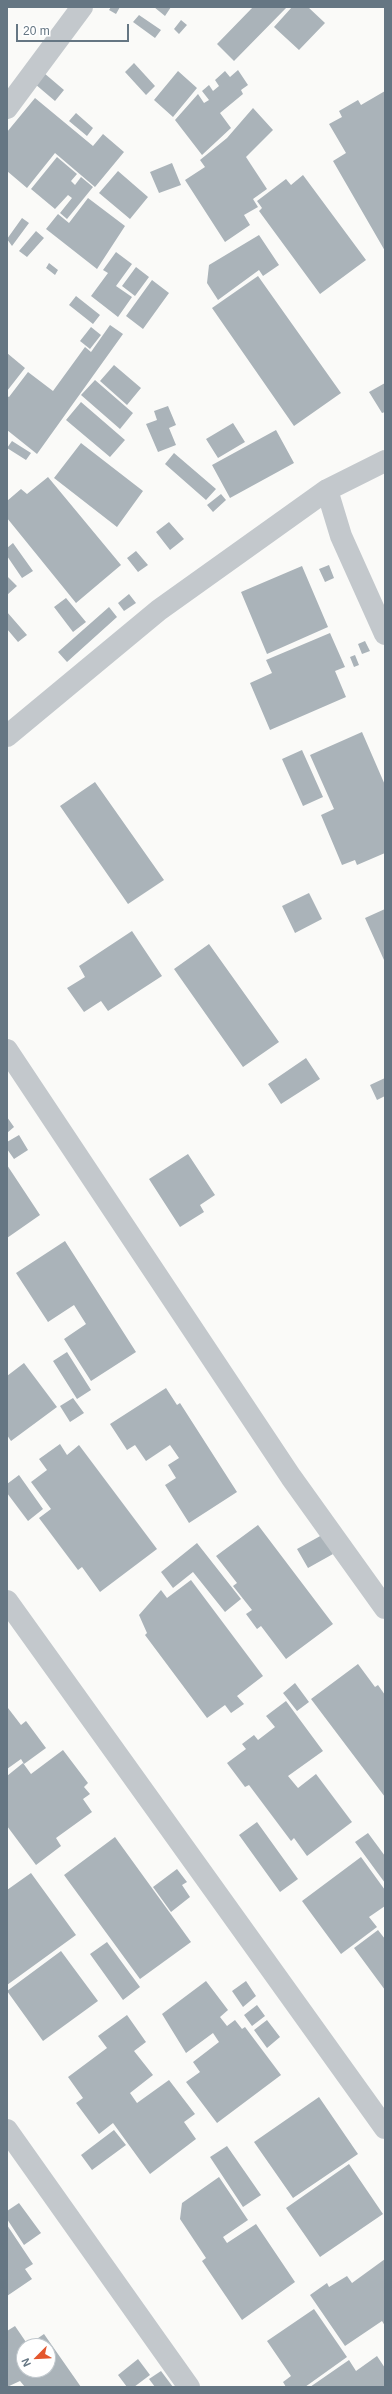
<!DOCTYPE html>
<html>
<head>
<meta charset="utf-8">
<style>
  body { margin:0 }
  #map { position:relative; width:392px; height:2394px; overflow:hidden; background:#fafaf8; font-family:Helvetica,sans-serif }
  canvas { display:block }
  .frame { position:absolute; inset:0; border:8px solid #657683; pointer-events:none }
  .north { position:absolute; left:16px; top:2338px; width:40px; height:40px; box-sizing:border-box; background:#fff; border:1px solid #c1c8cd; border-radius:50%; rotate:246deg; font-size:11px; font-weight:700; line-height:16px; text-align:center; color:#657683 }
  .north::after { content:''; display:block; margin:auto; width:14px; height:18px; background:#e4572e; clip-path:polygon(50% 0,100% 100%,50% 72%,0 100%) }
  .scale { position:absolute; left:16px; top:24px; width:113px; height:18px; box-sizing:border-box; border:2px solid #657683; border-top:0; padding-left:5px; font-size:12px; line-height:14px; white-space:nowrap; color:#657683; -webkit-text-stroke:3px #fff; paint-order:stroke }
</style>
</head>
<body>
<div id="map">
<canvas width="392" height="2394"></canvas>
<div class="frame"></div>
<div class="north">N</div>
<div class="scale">20 m</div>
</div>
<script>
const context = document.querySelector('canvas').getContext('2d');
context.lineJoin = 'round';
function fill(path, color) { context.fillStyle = color; context.fill(path, 'evenodd'); }
const toPath = rows => new Path2D(rows.map(r => 'M' + r).join(''));
function stroke(path, color, width, dash) { context.strokeStyle = color; context.lineWidth = width; context.lineCap = dash ? 'butt' : 'round'; context.setLineDash(dash || []); context.stroke(path); }
fill(toPath([
  [111,7,120,7,116,14,109,10],
  [154,7,171,7,165,16],
  [253,7,287,7,234,61,217,44],
  [292,7,308,7,325,23,299,50,274,27],
  [139,15,161,30,155,38,133,22],
  [181,20,187,25,179,34,174,29],
  [134,63,155,86,146,95,125,72],
  [238,70,248,85,241,90,243,94,220,113,231,128,202,155,175,120,198,94,204,103,209,100,202,91,209,85,213,91,219,86,215,80,225,71,230,77],
  [178,71,197,88,173,117,154,100],
  [44,73,64,90,55,101,35,84],
  [385,91,385,251,333,161,346,153,329,124,342,117,339,111,358,100,361,105],
  [35,98,93,146,103,134,124,152,95,187,55,153,27,188,7,171,7,132],
  [253,108,273,130,246,157,267,189,253,199,258,207,244,215,250,225,225,242,185,180,205,167,200,160,227,138],
  [76,113,93,128,87,136,69,121],
  [57,157,77,174,71,181,75,185,81,177,93,187,67,219,60,213,72,198,68,195,55,209,31,189],
  [172,163,181,185,159,193,150,172],
  [118,171,148,197,130,219,99,193],
  [303,175,366,260,320,294,259,211,262,208,257,201,286,179,291,185],
  [88,198,125,226,97,269,46,229,58,214,69,223],
  [22,218,29,223,12,246,7,239],
  [36,231,44,238,27,257,19,251],
  [259,235,279,265,263,276,259,270,218,300,207,283,209,265],
  [116,252,132,264,116,286,132,297,118,317,91,296,108,273,103,270],
  [49,263,58,270,55,275,46,268],
  [136,267,149,277,135,296,122,286],
  [258,276,341,393,294,426,212,308],
  [152,280,169,293,143,329,126,316],
  [76,296,100,315,93,324,69,305],
  [110,325,123,334,37,454,7,430,7,396,9,397,28,372,53,391,85,347,91,352],
  [91,327,101,335,90,349,80,341],
  [7,353,25,368,7,391],
  [114,365,141,388,127,405,100,381],
  [95,380,133,413,120,429,81,395],
  [385,383,385,412,382,413,369,392],
  [81,402,125,440,110,457,66,420],
  [168,406,176,425,169,428,176,445,158,452,146,424,157,420,154,411],
  [233,423,245,442,218,458,206,439],
  [276,430,294,463,230,498,212,465],
  [12,441,31,453,26,460,7,448],
  [81,443,143,491,117,527,54,478],
  [174,453,216,489,206,500,165,464],
  [48,477,121,565,76,603,7,518,7,501,21,489,27,494],
  [221,494,226,500,213,512,207,505],
  [169,522,184,539,170,550,156,532],
  [13,543,33,571,22,578,7,556,7,548],
  [136,551,148,565,138,572,127,558],
  [329,565,334,578,325,582,319,569],
  [302,566,328,627,267,654,241,592],
  [7,576,17,586,7,595],
  [129,594,136,603,124,611,118,603],
  [66,598,86,622,73,632,54,607],
  [109,607,117,617,67,662,58,652],
  [7,612,27,635,18,642,7,629],
  [330,633,345,667,335,671,346,697,270,730,250,683,272,673,266,660],
  [365,641,370,651,362,654,358,644],
  [355,655,359,665,354,667,350,657],
  [362,732,385,785,385,853,357,865,355,860,342,865,321,815,334,809,310,755],
  [302,750,323,797,303,806,282,759],
  [95,782,164,880,128,904,60,806],
  [309,893,322,919,295,933,282,906],
  [385,909,385,960,384,960,365,918],
  [132,931,162,976,108,1011,101,1001,84,1012,67,988,85,977,79,966],
  [209,944,279,1042,243,1067,174,969],
  [306,1058,320,1079,281,1104,268,1084],
  [385,1078,385,1096,377,1100,370,1085],
  [7,1117,14,1127,7,1133],
  [19,1135,28,1150,14,1159,7,1149,7,1142],
  [188,1154,215,1195,200,1205,204,1212,180,1227,149,1179],
  [7,1165,40,1215,7,1238],
  [65,1241,136,1352,91,1381,64,1339,86,1324,74,1305,48,1322,16,1273],
  [67,1352,91,1390,77,1399,53,1361],
  [24,1363,57,1407,11,1441,7,1435,7,1376],
  [166,1388,177,1405,180,1403,237,1492,189,1523,165,1485,176,1478,168,1465,179,1458,170,1445,146,1461,135,1445,127,1450,110,1424],
  [73,1398,84,1413,70,1422,60,1406],
  [60,1444,67,1455,79,1445,157,1549,100,1592,82,1567,78,1570,39,1518,51,1509,31,1482,47,1470,39,1459],
  [19,1475,43,1509,28,1521,7,1493,7,1484],
  [258,1525,333,1624,286,1659,261,1626,257,1629,246,1614,252,1610,233,1586,237,1583,216,1556],
  [322,1535,333,1554,308,1568,297,1549],
  [197,1543,241,1599,225,1612,193,1572,173,1588,161,1572],
  [191,1580,263,1676,237,1696,244,1704,231,1713,225,1705,207,1718,145,1635,147,1633,139,1615,161,1590,167,1598],
  [358,1664,375,1687,378,1685,385,1695,385,1797,311,1699],
  [295,1683,309,1702,297,1711,283,1693],
  [286,1701,323,1751,288,1776,298,1788,316,1774,352,1822,307,1856,294,1838,291,1841,249,1785,245,1787,227,1763,246,1749,242,1744,254,1735,258,1740,275,1727,266,1716],
  [8,1708,21,1725,26,1721,46,1748,24,1764,21,1759,7,1769],
  [63,1750,88,1783,84,1787,90,1794,83,1799,92,1812,56,1838,61,1846,36,1865,7,1826,7,1776,23,1763,31,1774],
  [257,1822,298,1879,280,1892,239,1835],
  [368,1833,385,1856,385,1883,355,1842],
  [115,1837,191,1942,140,1979,64,1875],
  [361,1857,385,1890,385,1906,369,1917,377,1927,341,1954,302,1901],
  [177,1869,187,1882,182,1885,190,1897,171,1912,153,1887],
  [31,1873,76,1935,7,1985,7,1890],
  [378,1930,385,1939,385,1990,354,1948],
  [107,1942,140,1987,123,2000,90,1954],
  [61,1951,98,2001,43,2041,7,1991],
  [206,1981,228,2010,220,2017,227,2026,235,2020,242,2029,245,2027,281,2075,217,2123,186,2082,200,2072,193,2062,219,2042,213,2033,186,2053,162,2014],
  [246,1981,256,1996,243,2007,232,1991],
  [257,2005,265,2016,252,2026,244,2015],
  [127,2015,146,2042,134,2051,153,2075,130,2093,137,2103,169,2080,195,2114,184,2122,196,2139,150,2174,113,2123,99,2134,76,2103,83,2098,68,2077,107,2048,98,2036],
  [267,2020,280,2037,267,2048,254,2030],
  [319,2097,358,2154,293,2198,254,2142],
  [114,2130,126,2145,92,2170,81,2155],
  [227,2146,261,2195,243,2207,210,2157],
  [349,2164,383,2214,320,2257,286,2208],
  [219,2177,248,2220,223,2237,227,2243,256,2224,295,2282,242,2320,202,2261,206,2258,180,2219,182,2203],
  [19,2203,41,2233,24,2245,7,2219,7,2211],
  [7,2225,33,2264,25,2269,32,2279,7,2296],
  [385,2259,385,2326,382,2321,345,2346,310,2295,327,2283,329,2287,347,2276,352,2283],
  [314,2309,347,2357,305,2387,286,2387,283,2382,291,2376,267,2341],
  [15,2326,28,2345,44,2334,81,2387,25,2387,20,2381,7,2387,7,2331],
  [24,2346,48,2346,48,2370,24,2370],
  [377,2356,385,2368,385,2387,310,2387,349,2360,356,2371],
  [138,2359,150,2375,134,2387,127,2387,118,2375],
  [161,2371,173,2387,155,2387,149,2379]
]), '#aab3b9');
stroke(toPath([
  [7,108,82,7],
  [327,490,341,536,385,634],
  [7,736,159,610,327,490,385,461],
  [7,1050,291,1477,385,1608],
  [7,1601,385,2128],
  [7,2130,189,2387]
]), '#c3c8cc', 22);
</script>
</body>
</html>
